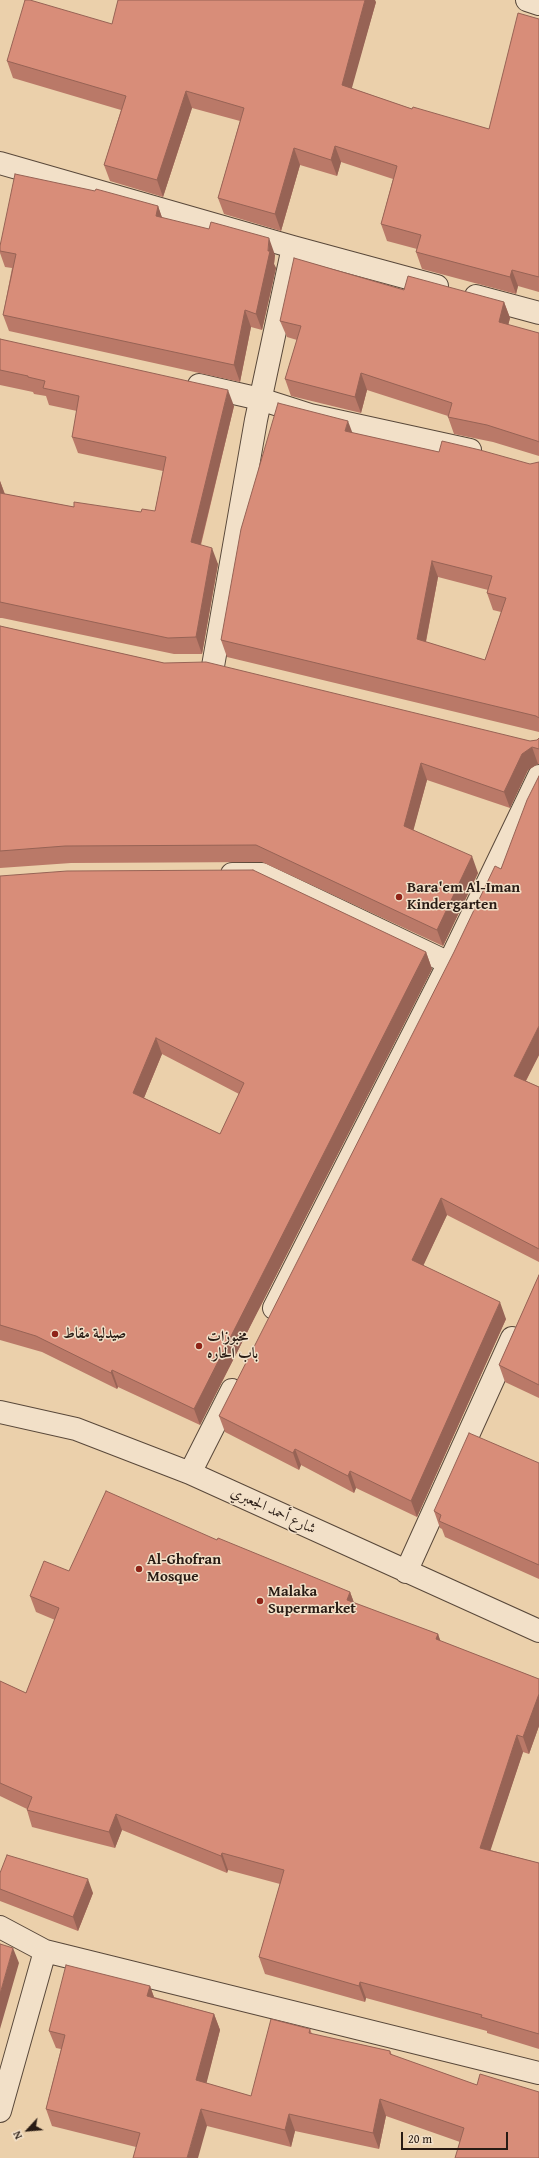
<!DOCTYPE html>
<html>
<head>
<meta charset="utf-8">
<style>
  body { margin:0 }
  #map { position:relative; width:539px; height:2158px; overflow:hidden; background:#ebd0ab; font-family:"Gentium Book Plus",serif }
  canvas { display:block }
  .north { position:absolute; left:8px; top:2110px; width:40px; height:40px; -webkit-text-stroke:3px #f2e0c8; paint-order:stroke; rotate:244deg; font-size:11px; font-weight:700; line-height:16px; text-align:center; color:#281b14 }
  .north::after { content:''; display:block; margin:auto; width:14px; height:18px; background:#281b14; clip-path:polygon(50% 0,100% 100%,50% 72%,0 100%) }
  .scale { position:absolute; left:401px; top:2132px; width:107px; height:18px; box-sizing:border-box; border:2px solid #281b14; border-top:0; padding-left:5px; font-size:12px; line-height:14px; white-space:nowrap; color:#281b14; -webkit-text-stroke:3px #f2e0c8; paint-order:stroke }
</style>
</head>
<body>
<div id="map">
<canvas width="539" height="2158"></canvas>
<div class="north">N</div>
<div class="scale">20 m</div>
</div>
<script>
const context = document.querySelector('canvas').getContext('2d');
context.lineJoin = 'round';
const toPath = rows => new Path2D(rows.map(r => 'M' + r).join(''));
function stroke(path, color, width, dash) { context.strokeStyle = color; context.lineWidth = width; context.lineCap = dash ? 'butt' : 'round'; context.setLineDash(dash || []); context.stroke(path); }
function fill(path, color) { context.fillStyle = color; context.fill(path, 'evenodd'); }
function label(font, color, halo, rows, align = 'center') {
  context.font = font + ' "Gentium Book Plus",Amiri,serif'; context.lineWidth = 3; context.setLineDash([]); context.textBaseline = 'middle'; context.strokeStyle = halo; context.fillStyle = color; for (const [text, x, y, turn = 0] of rows) {
    context.save(); context.translate(x, y); context.rotate((+turn || 0) * Math.PI / 180); context.textAlign = isNaN(turn) ? turn : align; if (halo) context.strokeText(text, 0, 0); context.fillText(text, 0, 0); context.restore();
  }
}
const minor = toPath([
  [527,0,539,4],
  [0,163,293,247,437,286],
  [476,296,539,313],
  [199,385,260,399,310,415,470,450],
  [213,666,256,420,293,247],
  [232,874,262,874,449,963],
  [274,1308,449,963,539,776],
  [0,1412,76,1429,190,1473,539,1631],
  [190,1473,232,1390],
  [406,1572,512,1338],
  [0,1927,45,1951,539,2073],
  [0,2111,45,1951]
]);
stroke(minor, '#59483a', 24);
stroke(minor, '#f2e0c8', 22);
fill(toPath([
  [376,2,351,88,412,109,489,129,539,19,539,292,518,286,516,294,422,269,416,252,417,249,387,241,381,224,393,179,341,162,337,176,300,165,281,231,224,214,218,198,240,121,192,108,163,197,110,181,104,165,121,110,13,78,7,61,112,24],
  [158,206,162,218,275,255,274,264,276,268,262,330,251,327,240,382,9,331,3,315,12,268,5,267,0,253,0,246],
  [404,290,504,302,510,318,508,325,539,333,539,456,493,442,454,434,448,417,448,416,367,390,361,413,291,396,285,379,297,340,287,337,280,321],
  [0,339,234,406,201,545,218,564,202,654,174,654,2,618,0,618,0,481,5,494,74,507,141,512,155,511,163,471,78,453,72,437,77,411,49,405,46,396,34,394,33,392,0,385],
  [352,433,439,452,530,464,539,462,539,732,227,657,221,640],
  [438,577,488,590,487,593,493,610,501,612,485,660,426,642],
  [0,626,164,663,530,741,537,740,539,738,539,764,538,764,528,770,510,808,427,780,413,830,478,873,443,946,262,862,71,863,0,868],
  [539,776,539,1055,526,1081,539,1087,539,1262,447,1215,423,1265,506,1319,417,1517,356,1488,354,1493,301,1465,299,1470,225,1432,219,1416,501,869],
  [0,876,426,952,432,969,200,1425,118,1387,117,1389,42,1352,0,1340],
  [162,1054,239,1094,220,1134,144,1098],
  [539,1275,539,1398,505,1382,499,1365],
  [539,1463,539,1579,445,1537,442,1529,440,1528,434,1511],
  [217,1540,350,1592,354,1603,438,1634,440,1641,539,1679,539,1726,529,1754,523,1752,490,1850,539,1863,539,2049,487,2033,487,2031,366,1998,365,2002,265,1974,259,1957,280,1884,228,1870,227,1873,122,1830,115,1848,32,1827,27,1810,27,1809,0,1796,0,1681,26,1693,55,1620,36,1612,30,1596,69,1571],
  [0,1873,93,1893,78,1931,0,1901],
  [150,1986,154,1997,214,2014,220,2030,206,2083,251,2096,310,2029,312,2034,390,2051,392,2055,477,2085,460,2142,386,2116,379,2149,295,2131,291,2147,207,2126,136,2147,52,2126,46,2109,61,2049,56,2048,49,2031]
]), '#ba7968');
fill(toPath([
  [365,0,375,0,376,2,348,102,342,85],
  [186,91,192,108,163,197,157,180],
  [335,146,341,162,337,176,331,160],
  [294,148,300,165,281,231,275,214],
  [158,206,164,223,156,216],
  [269,238,275,255,274,264,276,268,262,330,256,314,268,251],
  [512,270,518,286,516,294,510,277],
  [504,302,510,318,505,338,499,322],
  [245,310,251,327,240,382,234,365],
  [361,373,367,390,361,413,355,397],
  [228,390,234,406,197,559,191,542],
  [348,421,354,437,345,431],
  [0,481,5,495,0,502],
  [212,548,218,564,202,654,196,637],
  [432,561,438,577,423,656,417,639],
  [532,747,538,764,528,770,510,808,504,792,522,754],
  [421,763,427,780,410,843,404,826],
  [472,856,478,873,443,946,437,930],
  [426,952,432,969,200,1425,194,1409],
  [539,1026,539,1055,520,1092,514,1076],
  [156,1038,162,1054,139,1110,133,1093],
  [441,1198,447,1215,418,1277,412,1260],
  [500,1302,506,1319,417,1517,411,1501],
  [112,1370,118,1387,117,1389,111,1373],
  [295,1449,301,1465,299,1470,293,1453],
  [350,1471,356,1488,354,1493,348,1476],
  [350,1592,356,1608,347,1600],
  [438,1634,444,1651,436,1639],
  [539,1694,539,1726,529,1754,523,1737],
  [517,1735,523,1752,486,1864,480,1848],
  [116,1814,122,1830,115,1848,109,1832],
  [222,1853,228,1870,227,1873,221,1856],
  [88,1879,93,1893,78,1931,73,1917],
  [13,1948,19,1963,0,2029,0,1994],
  [360,1982,366,1998,365,2002,359,1986],
  [150,1986,156,2003,147,1996],
  [214,2014,220,2030,203,2097,196,2080],
  [380,2099,386,2116,379,2149,373,2133],
  [201,2109,207,2126,198,2158,187,2158],
  [289,2114,295,2131,291,2147,285,2130]
]), '#976355');
const building = toPath([
  [25,0,30,0,112,24,118,0,365,0,342,85,412,109,413,107,489,129,518,13,539,19,539,277,512,270,510,277,416,252,421,235,381,224,397,166,335,146,331,160,294,148,275,214,218,198,244,108,186,91,157,180,104,165,126,96,7,61,25,0],
  [15,174,95,191,96,189,158,206,156,216,209,229,211,222,269,238,268,251,270,251,256,314,245,310,234,365,3,315,16,254,0,251,0,246,15,174],
  [294,258,404,290,408,276,504,302,499,322,539,333,539,442,537,441,487,425,448,417,452,403,361,373,355,397,285,379,301,326,280,321,294,258],
  [0,339,228,390,191,542,212,548,196,637,168,638,0,602,0,493,74,507,74,502,141,512,142,509,155,511,166,457,72,437,79,396,43,388,45,381,28,377,28,376,0,370,0,339],
  [278,403,348,421,345,431,439,452,442,441,480,450,530,464,539,462,539,718,536,716,221,640,241,529,278,403],
  [432,561,492,576,487,593,506,598,485,660,417,639,432,561],
  [0,626,164,663,206,662,530,741,537,740,539,738,539,749,532,747,522,754,504,792,421,763,404,826,472,856,437,930,256,845,65,846,0,851,0,626],
  [539,776,539,1026,514,1076,539,1087,539,1249,441,1198,412,1260,500,1302,411,1501,350,1471,348,1476,295,1449,293,1453,219,1416,454,952,495,866,501,869,527,800,539,776],
  [253,870,426,952,194,1409,112,1370,111,1373,36,1336,0,1325,0,876,67,871,253,870],
  [156,1038,244,1083,220,1134,133,1093,156,1038],
  [539,1275,539,1385,499,1365,539,1275],
  [469,1433,539,1463,539,1565,439,1521,441,1515,434,1511,469,1433],
  [106,1491,217,1540,218,1538,350,1592,347,1600,438,1634,436,1639,539,1679,539,1694,523,1737,517,1735,480,1848,539,1863,539,2034,481,2017,482,2015,360,1982,359,1986,259,1957,284,1870,222,1853,221,1856,116,1814,109,1832,27,1810,32,1797,0,1783,0,1681,26,1693,59,1608,30,1596,44,1561,69,1571,106,1491],
  [7,1855,88,1879,73,1917,0,1889,0,1873,7,1855],
  [0,1944,13,1948,0,1994,0,1944],
  [66,1965,150,1986,147,1996,214,2014,196,2080,251,2096,271,2019,310,2029,309,2033,390,2051,390,2054,477,2085,480,2074,539,2092,539,2158,455,2158,464,2128,380,2099,373,2133,289,2114,285,2130,201,2109,187,2158,133,2158,140,2133,46,2109,65,2035,49,2031,66,1965]
]);
fill(building, '#d88d79');
stroke(building, '#976355', 1);
for (const [x, y, r, color] of [
  [399,897,4,"#8f2418"],
  [55,1334,4,"#8f2418"],
  [199,1346,4,"#8f2418"],
  [139,1569,4,"#8f2418"],
  [260,1601,4,"#8f2418"]
]) { const dot = new Path2D(); dot.arc(x, y, r, 0, 2 * Math.PI); context.fillStyle = color; context.fill(dot); stroke(dot, '#f2e0c8', 1.5); }
label('bold 15px', '#281b14', '#f2e0c8', [
  ["Bara'em Al-Iman",407,888],
  ["Kindergarten",407,905],
  ["صيدلية مقاط",63,1334],
  ["مخبوزات",207,1337],
  ["باب الحاره",207,1354],
  ["Al-Ghofran",147,1560],
  ["Mosque",147,1577],
  ["Malaka",268,1592],
  ["Supermarket",268,1609]
], 'left');
label('15px', '#281b14', '#f2e0c8', [
  ["شارع أحمد الجعبري",273,1511,25]
]);
</script>
</body>
</html>
